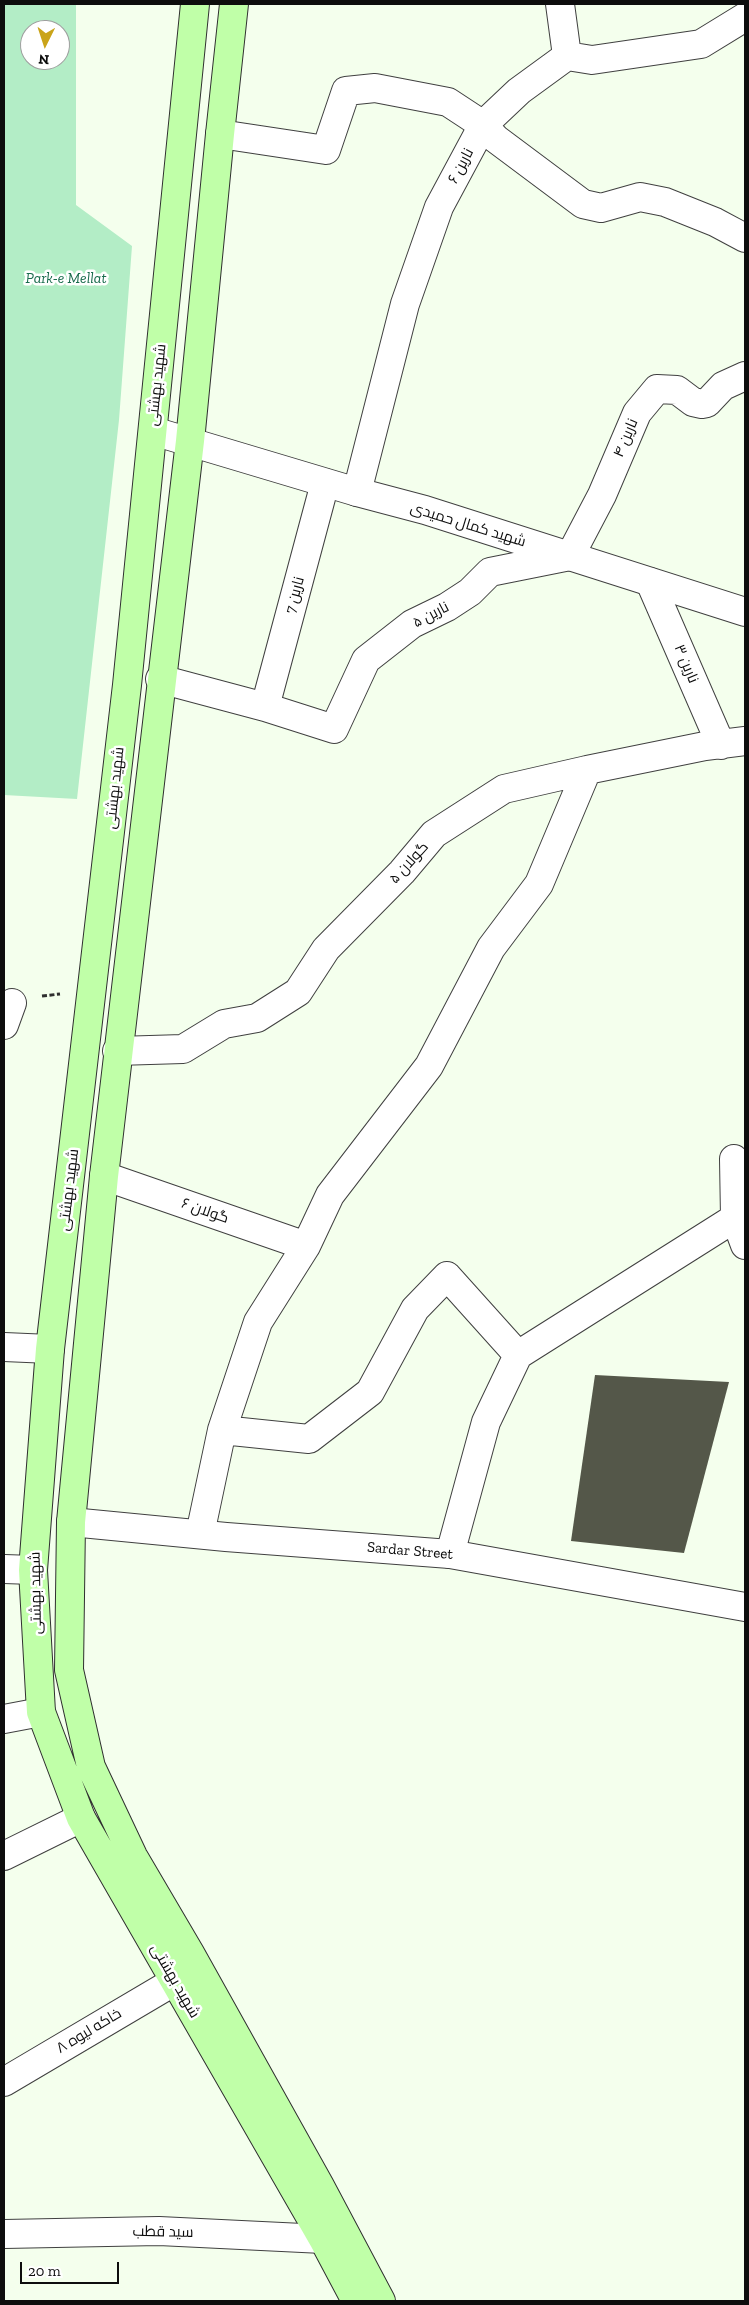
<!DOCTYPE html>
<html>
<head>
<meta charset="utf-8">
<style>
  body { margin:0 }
  #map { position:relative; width:749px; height:2305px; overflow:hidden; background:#f4ffed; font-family:"Zilla Slab",serif }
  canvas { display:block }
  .frame { position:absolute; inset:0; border:5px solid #0d0d0d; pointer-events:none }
  .north { position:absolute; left:20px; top:20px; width:50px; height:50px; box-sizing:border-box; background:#fff; border:1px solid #9e9e9e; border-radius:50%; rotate:184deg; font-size:14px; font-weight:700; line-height:20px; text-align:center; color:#0d0d0d }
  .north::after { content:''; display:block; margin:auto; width:18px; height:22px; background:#caa419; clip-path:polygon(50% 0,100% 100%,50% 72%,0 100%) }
  .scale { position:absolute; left:20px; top:2262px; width:99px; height:22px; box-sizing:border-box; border:2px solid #0d0d0d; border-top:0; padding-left:6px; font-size:15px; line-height:18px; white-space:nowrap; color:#0d0d0d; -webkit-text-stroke:4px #fff; paint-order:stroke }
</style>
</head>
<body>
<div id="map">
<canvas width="749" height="2305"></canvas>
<div class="frame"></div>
<div class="north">N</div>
<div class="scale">20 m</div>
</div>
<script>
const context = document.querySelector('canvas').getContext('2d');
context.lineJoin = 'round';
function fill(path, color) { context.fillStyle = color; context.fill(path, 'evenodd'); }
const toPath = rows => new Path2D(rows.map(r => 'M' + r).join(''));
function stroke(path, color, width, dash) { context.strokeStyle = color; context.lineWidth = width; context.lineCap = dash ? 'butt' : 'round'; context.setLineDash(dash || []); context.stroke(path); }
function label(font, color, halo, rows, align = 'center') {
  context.font = font + ' "Zilla Slab",Cairo,serif'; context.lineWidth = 5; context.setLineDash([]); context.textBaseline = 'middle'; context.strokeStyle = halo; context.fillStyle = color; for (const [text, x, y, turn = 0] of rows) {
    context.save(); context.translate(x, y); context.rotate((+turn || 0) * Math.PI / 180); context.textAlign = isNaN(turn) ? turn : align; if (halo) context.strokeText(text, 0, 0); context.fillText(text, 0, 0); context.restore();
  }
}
fill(toPath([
  [4,4,76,4,76,205,132,246,119,420,77,799,4,795],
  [30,30,60,30,60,60,30,60]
]), '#b3edc6');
fill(toPath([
  [595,1375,729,1382,684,1553,571,1541]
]), '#545749');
const minor = toPath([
  [560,4,567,56],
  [220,134,326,150,346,91,375,88,448,102,483,125,496,139,583,204,601,208,640,197,665,202,715,222,745,238],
  [357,492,405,304,439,207,483,125,519,91,567,56,592,60,701,44,745,17],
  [650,582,721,745],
  [160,679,265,707,334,729,366,660,412,624,447,607,470,592,490,572,570,556,602,495,637,413,657,389,677,390,693,402,702,404,707,403,723,386,745,376],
  [265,707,325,483],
  [4,1025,12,1003],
  [117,1051,183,1049,224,1024,257,1018,298,992,326,949,402,872,434,834,504,789,587,770,705,746,745,741],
  [734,1159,735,1218,745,1245],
  [104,1176,306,1246],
  [4,1347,50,1349],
  [518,1355,735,1218],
  [222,1430,309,1439,370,1392,415,1309,447,1276,518,1355,486,1422,450,1554],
  [200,1534,222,1430,258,1322,306,1246,330,1195,429,1066,491,948,539,884,587,770],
  [4,1569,33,1570],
  [4,1719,41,1712],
  [4,1856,81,1818],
  [4,2082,175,1981],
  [4,2234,159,2231,323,2239]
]);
const tertiary = toPath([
  [153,431,357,492,425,510,745,612],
  [71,1522,226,1537,450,1554,745,1607]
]);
const secondary = toPath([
  [195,4,127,685,50,1349,33,1570,41,1712,81,1818,323,2239,356,2301],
  [234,4,220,134,190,441,104,1176,71,1522,69,1670,91,1767,133,1856,190,1953,320,2186,381,2301]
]);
stroke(minor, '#404040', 30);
stroke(tertiary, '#404040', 30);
stroke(secondary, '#2f2f2f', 30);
stroke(toPath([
  [42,996,60,994]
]), '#2f2f2f', 3, [5, 2.5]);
stroke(minor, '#fff', 28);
stroke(tertiary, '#fff', 28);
stroke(secondary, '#c0ffa8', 28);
label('15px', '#0d0d0d', '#fff', [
  ["نارین ۶",461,166,-62],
  ["شهید بهشتی",157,385,-84],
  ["نارین ۴",626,438,-67],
  ["شهید کمال حمیدی",468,525,17],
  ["نارین 7",295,595,-75],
  ["نارین ۵",431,615,-28],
  ["نارین ۳",686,664,67],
  ["شهید بهشتی",115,788,-84],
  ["گولان ۵",409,863,-48],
  ["شهید بهشتی",69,1190,-83],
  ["گولان ۶",205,1211,19],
  ["Sardar Street",410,1551,5],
  ["شهید بهشتی",36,1593,-91],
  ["شهید بهشتی",175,1981,60],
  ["خاکه لیوه ۸",89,2031,-31],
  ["سید قطب",163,2232,1]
]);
label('italic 15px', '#186b4c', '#fff', [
  ["Park-e Mellat",66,279]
]);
</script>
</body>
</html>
